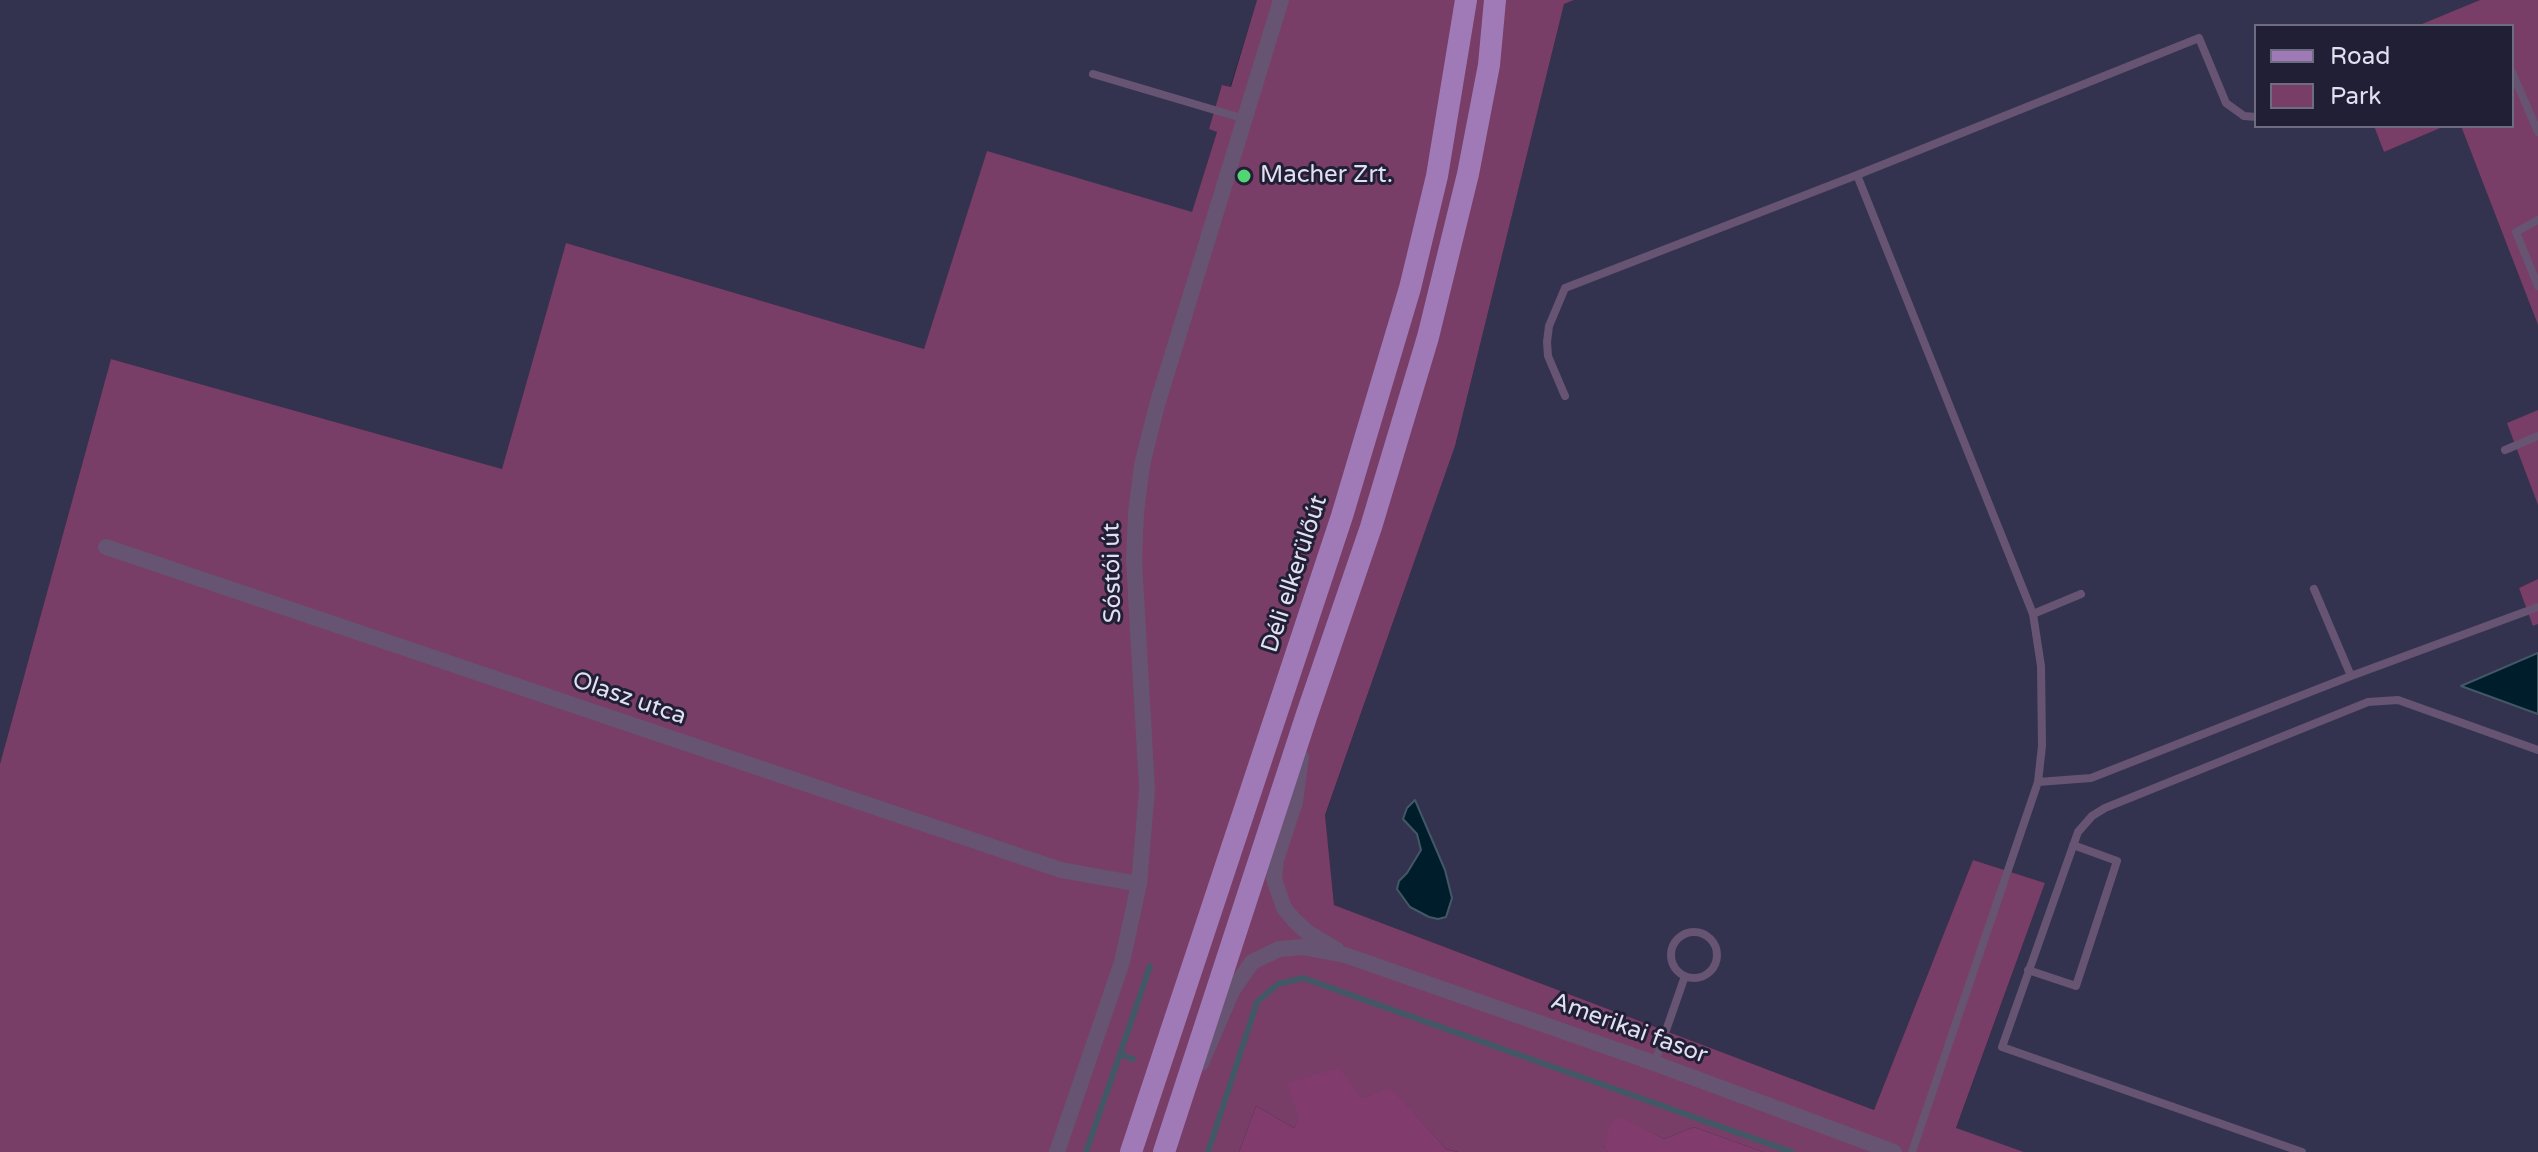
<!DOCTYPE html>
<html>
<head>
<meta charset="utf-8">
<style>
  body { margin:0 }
  #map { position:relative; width:2538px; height:1152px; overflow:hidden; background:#292840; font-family:"Varela Round",sans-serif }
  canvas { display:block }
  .legend { position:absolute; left:2254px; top:24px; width:260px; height:104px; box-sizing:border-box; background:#201f35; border:2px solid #6d6c80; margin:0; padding:10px 14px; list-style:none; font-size:24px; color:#e0e0f0 }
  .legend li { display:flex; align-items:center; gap:16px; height:40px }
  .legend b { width:40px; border:2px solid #6d6c80 }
</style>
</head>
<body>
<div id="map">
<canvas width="2538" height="1152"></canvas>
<ul class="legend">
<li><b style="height:10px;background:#a07ab7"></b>Road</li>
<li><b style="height:22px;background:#783e67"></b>Park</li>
</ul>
</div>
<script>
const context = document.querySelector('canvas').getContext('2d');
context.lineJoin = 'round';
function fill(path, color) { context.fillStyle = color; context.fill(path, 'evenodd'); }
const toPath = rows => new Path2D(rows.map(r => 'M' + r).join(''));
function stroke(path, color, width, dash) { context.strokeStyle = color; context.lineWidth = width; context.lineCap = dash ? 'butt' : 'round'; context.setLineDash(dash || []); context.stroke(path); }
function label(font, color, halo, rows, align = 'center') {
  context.font = font + ' "Varela Round",sans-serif'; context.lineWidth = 6; context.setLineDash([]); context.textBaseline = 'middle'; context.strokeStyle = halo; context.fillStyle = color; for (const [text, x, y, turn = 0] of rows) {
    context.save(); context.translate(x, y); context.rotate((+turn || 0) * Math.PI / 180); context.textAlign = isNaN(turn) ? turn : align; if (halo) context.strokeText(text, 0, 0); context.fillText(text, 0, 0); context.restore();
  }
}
fill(toPath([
  [0,0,1257,0,1230,87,1223,85,1209,129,1217,132,1192,213,987,152,924,349,566,243,502,469,111,359,0,764],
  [1574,0,2480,0,2417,26,2256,26,2256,126,2374,126,2384,152,2445,126,2461,126,2538,325,2538,410,2508,423,2538,505,2538,579,2519,588,2534,626,2538,624,2538,1152,2024,1152,1956,1129,2045,883,1973,860,1874,1110,1334,905,1325,816,1455,446,1564,4]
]), '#34334f');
fill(toPath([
  [1257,0,1574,0,1564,4,1455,446,1325,815,1334,905,1874,1110,1973,860,2045,883,1956,1128,2024,1152,1763,1152,1694,1127,1664,1139,1620,1118,1604,1148,1609,1152,1458,1152,1446,1149,1391,1089,1300,1117,1294,1128,1256,1106,1239,1152,0,1152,0,764,111,359,502,469,566,243,924,349,987,151,1192,212,1217,132,1209,129,1222,85,1231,87],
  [2480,0,2538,0,2538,325,2461,126,2512,126,2512,26,2417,26],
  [2374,126,2445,126,2384,152],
  [2538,410,2538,505,2507,423],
  [2538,579,2538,624,2533,626,2519,588]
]), '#783e67');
fill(toPath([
  [1339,1068,1361,1098,1391,1088,1446,1149,1458,1152,1239,1152,1256,1106,1294,1128,1299,1117,1287,1083],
  [1620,1117,1664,1139,1694,1127,1763,1152,1609,1152,1604,1149,1610,1124]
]), '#813b6d');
const water = toPath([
  [2538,653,2538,714,2461,686,2538,653],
  [1415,800,1445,870,1452,898,1446,917,1438,919,1429,917,1410,907,1397,889,1399,881,1407,873,1421,850,1417,834,1403,819,1407,808,1415,800]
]);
fill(water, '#001d2b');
stroke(water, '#435866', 2);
stroke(toPath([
  [1120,1054,1150,966],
  [1086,1152,1120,1054,1133,1059],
  [1208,1152,1257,1002,1278,984,1303,978,1792,1152]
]), '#435866', 6);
stroke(toPath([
  [2512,72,2538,132],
  [1093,74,1245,119],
  [2538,220,2516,232,2538,286],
  [1565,396,1548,356,1547,342,1549,326,1565,288,1857,175],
  [2505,450,2538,436],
  [2314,589,2351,676],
  [2033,614,2081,594],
  [2038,782,2091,778,2351,676,2538,607],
  '1671 955a23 23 0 1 1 46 0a23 23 0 1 1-46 0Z',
  [2028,970,2076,986,2117,861,2073,845],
  [1655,1062,1685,976],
  [1912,1152,2038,782,2042,746,2041,666,2033,614,1857,175,2199,38,2226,103,2244,116,2256,117],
  [2302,1152,2002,1047,2078,832,2092,816,2105,808,2368,702,2398,700,2538,750]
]), '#665472', 8);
stroke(toPath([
  [106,547,1061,870,1139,884],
  [1301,757,1295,802,1276,860,1274,879,1284,908,1294,920,1307,932,1337,950],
  [1201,1063,1232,991,1252,962,1279,949,1302,947,1345,955,1654,1063,1894,1152],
  [1057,1152,1122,962,1139,884,1147,789,1134,560,1136,513,1142,465,1157,405,1281,0]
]), '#665472', 16);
stroke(toPath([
  [1131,1152,1342,516,1410,288,1437,176,1466,0],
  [1164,1152,1307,714,1371,527,1428,337,1468,174,1489,65,1495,0]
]), '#a07ab7', 22);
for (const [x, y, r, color] of [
  [1244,176,8,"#52d673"]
]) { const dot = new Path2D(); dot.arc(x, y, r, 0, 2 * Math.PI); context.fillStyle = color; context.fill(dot); stroke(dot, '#201f35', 3); }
label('24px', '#e0e0f0', '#201f35', [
  ["Macher Zrt.",1260,176]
], 'left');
label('24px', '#e0e0f0', '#201f35', [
  ["Sóstói út",1113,573,-91],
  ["Déli elkerülőút",1295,574,-72],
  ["Olasz utca",629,699,19],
  ["Amerikai fasor",1629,1029,20]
]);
</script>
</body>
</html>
